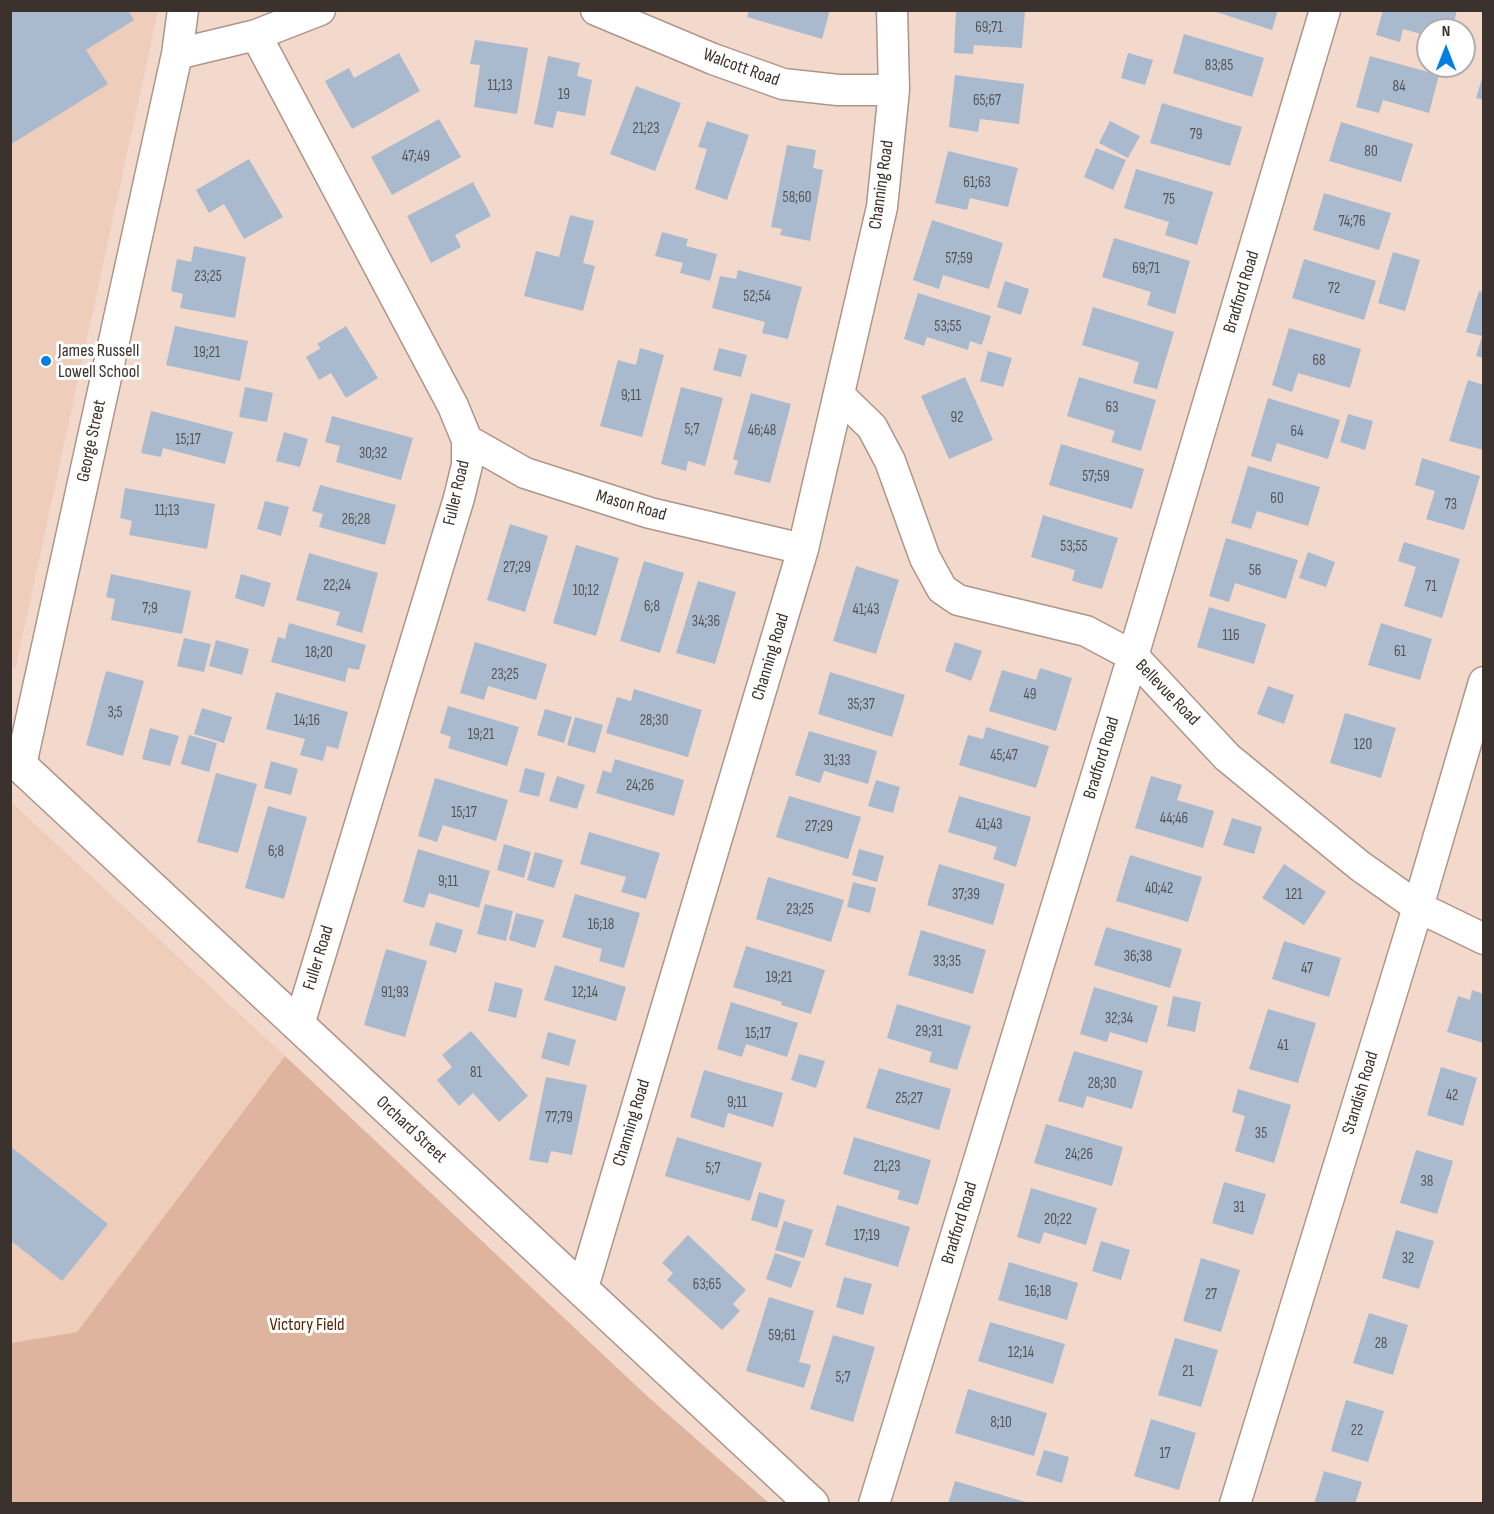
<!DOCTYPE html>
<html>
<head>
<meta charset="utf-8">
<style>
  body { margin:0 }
  #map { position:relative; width:1494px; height:1514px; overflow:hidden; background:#f3d9cb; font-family:"Sofia Sans Condensed",sans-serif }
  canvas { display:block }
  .frame { position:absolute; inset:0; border:12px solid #3c322d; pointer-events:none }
  .north { position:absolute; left:1416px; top:18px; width:60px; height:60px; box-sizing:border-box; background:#fff; border:2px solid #b1adab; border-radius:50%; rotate:0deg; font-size:16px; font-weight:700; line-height:24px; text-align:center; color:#3c322d }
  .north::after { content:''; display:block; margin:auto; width:21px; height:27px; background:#007ee4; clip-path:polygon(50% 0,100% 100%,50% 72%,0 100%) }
</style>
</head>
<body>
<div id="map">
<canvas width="1494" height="1514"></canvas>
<div class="frame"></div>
<div class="north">N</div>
</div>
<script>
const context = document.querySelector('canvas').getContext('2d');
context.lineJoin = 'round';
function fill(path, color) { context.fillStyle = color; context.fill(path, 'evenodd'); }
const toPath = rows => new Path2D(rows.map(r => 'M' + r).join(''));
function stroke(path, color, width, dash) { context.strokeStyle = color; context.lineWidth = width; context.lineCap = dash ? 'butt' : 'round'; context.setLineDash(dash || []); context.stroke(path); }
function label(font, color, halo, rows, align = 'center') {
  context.font = font + ' "Sofia Sans Condensed",sans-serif'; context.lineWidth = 6; context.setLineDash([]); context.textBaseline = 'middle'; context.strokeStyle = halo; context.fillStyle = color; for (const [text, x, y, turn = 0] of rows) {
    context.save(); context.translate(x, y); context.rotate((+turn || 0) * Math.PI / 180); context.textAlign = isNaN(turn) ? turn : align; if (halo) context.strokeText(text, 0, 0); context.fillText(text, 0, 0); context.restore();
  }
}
fill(toPath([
  [11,11,158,11,16,666,11,670],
  [10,801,285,1056,77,1332,11,1343]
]), '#efcdbb');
fill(toPath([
  [285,1056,646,1395,769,1503,11,1503,11,1343,77,1332]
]), '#deb49e');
fill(toPath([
  [10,10,128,10,134,20,86,50,108,84,10,145],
  [749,10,830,10,822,39,747,17],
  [956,10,1025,10,1022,48,974,45,973,54,954,53],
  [1210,10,1278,10,1272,30],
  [1383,10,1457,10,1452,30,1428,30,1428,36,1403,29,1400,42,1376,35],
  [1184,34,1264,58,1252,97,1173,73],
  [475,40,528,48,517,114,474,107,480,65,470,64],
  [399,53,420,91,352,129,325,81,349,68,354,78],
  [1128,53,1153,60,1145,85,1121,78],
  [548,56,580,63,577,76,592,80,585,116,557,111,553,128,534,124],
  [1370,56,1439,75,1429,113,1383,100,1379,113,1356,107],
  [955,75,1024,84,1019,124,980,119,978,132,949,127],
  [1483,75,1484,75,1484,100,1476,98],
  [636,86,681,103,655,171,610,154],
  [1162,103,1242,127,1230,166,1150,143],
  [439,119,461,157,392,195,371,157],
  [707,121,749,135,727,200,695,189,707,149,698,147],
  [1110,121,1140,136,1128,158,1099,143],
  [1341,122,1413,144,1401,182,1329,161],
  [787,145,816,150,813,168,823,170,810,241,780,235,782,229,771,227],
  [1096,148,1126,160,1113,190,1084,177],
  [948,151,1018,168,1008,207,970,198,967,210,935,203],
  [249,159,283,217,244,239,224,204,209,213,196,190],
  [1136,169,1213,192,1197,245,1165,235,1169,222,1124,208],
  [473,182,491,216,455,235,461,247,431,263,407,216],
  [1324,193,1391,213,1379,250,1313,230],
  [570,215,594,221,583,263,595,266,583,311,524,296,536,251,559,257],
  [932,220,1003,243,989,289,943,275,939,289,913,280],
  [662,232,688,239,686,246,717,254,710,281,680,273,683,263,655,256],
  [1114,238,1190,261,1175,314,1147,305,1151,292,1102,277],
  [194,246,246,257,235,318,180,308,183,294,171,291,177,259,191,262],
  [1393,252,1420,260,1405,311,1378,303],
  [1304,259,1376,281,1364,320,1292,298],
  [738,270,802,287,788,339,762,333,765,322,712,308,720,276,736,279],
  [1005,281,1029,289,1021,315,997,307],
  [1479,291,1484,292,1484,358,1476,356,1482,336,1466,332],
  [918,293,991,316,982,345,970,341,968,350,927,337,924,346,904,339],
  [1093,307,1174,332,1157,389,1133,383,1139,362,1082,345],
  [175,326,248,341,240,381,166,365],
  [346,326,378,378,346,398,331,373,319,380,306,357,321,348,317,344],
  [1289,328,1361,349,1350,388,1298,373,1292,392,1272,385],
  [640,348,664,355,642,437,600,426,618,360,636,365],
  [719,348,747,355,741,377,713,370],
  [988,351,1012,358,1003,387,980,381],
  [965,377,993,440,949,459,921,396],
  [1079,377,1156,400,1141,451,1111,442,1115,431,1067,416],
  [1468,380,1484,385,1484,450,1449,441],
  [245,387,273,393,267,422,239,417],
  [681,387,723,398,705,466,688,461,686,471,661,464],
  [751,393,791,404,770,483,734,474,738,461,733,459],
  [1268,398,1340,420,1328,459,1277,443,1271,462,1251,456],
  [151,411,233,432,225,464,163,448,161,457,141,453],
  [1348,414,1373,421,1365,450,1340,442],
  [332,416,413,438,401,480,336,462,340,446,325,442],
  [284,432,308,439,300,467,276,461],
  [1061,444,1144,469,1132,509,1049,485],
  [1422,458,1480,476,1464,530,1426,519,1435,491,1415,485],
  [1248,466,1320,487,1308,526,1257,511,1251,529,1231,523],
  [320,485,396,505,385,545,319,527,323,514,312,511],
  [125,488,215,504,207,549,129,535,132,521,120,518],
  [265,501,289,507,281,536,257,529],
  [1043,515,1118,538,1102,589,1072,581,1075,570,1031,557],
  [510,524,548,536,525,612,487,600],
  [1226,538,1298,560,1286,599,1235,583,1229,602,1209,596],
  [1404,542,1460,559,1442,618,1404,606,1416,567,1398,561],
  [576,545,619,558,596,636,553,623],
  [1308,552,1335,562,1326,587,1299,578],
  [309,553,378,573,362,633,336,625,340,612,296,600],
  [644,561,684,573,660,653,620,641],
  [856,566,899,580,876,654,833,641],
  [111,574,191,591,182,634,111,620,115,599,106,597],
  [241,574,271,583,264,607,235,598],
  [698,581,736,592,715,664,676,653],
  [1209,607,1266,624,1254,664,1197,647],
  [289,623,366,645,359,670,348,668,345,682,271,662,278,637,285,639],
  [1381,623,1432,639,1420,680,1368,665],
  [184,638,211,644,204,672,177,666],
  [216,640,249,649,242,675,209,666],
  [475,642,547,664,536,700,488,686,484,700,460,693],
  [955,642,982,651,971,681,945,671],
  [1040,668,1072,678,1056,731,989,711,1002,670,1036,680],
  [106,671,144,681,123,756,86,745],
  [830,672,905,695,892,737,818,714],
  [1268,686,1294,695,1284,724,1257,714],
  [634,689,702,710,688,757,606,733,617,697,631,701],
  [276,692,348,712,338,749,327,746,323,761,300,755,305,739,266,729],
  [448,706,519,727,507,766,448,748,451,737,440,733],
  [202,708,232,717,224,743,194,734],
  [545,709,572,717,564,743,537,735],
  [1345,713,1396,728,1381,778,1330,763],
  [575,717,603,725,595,753,567,745],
  [986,727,1049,746,1036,788,959,765,968,735,983,739],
  [150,728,179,736,170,766,142,759],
  [809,731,877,751,868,784,824,771,820,783,795,775],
  [189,735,217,743,209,772,181,764],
  [615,759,684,780,674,816,596,793,603,770,611,773],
  [271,761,298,769,291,795,264,788],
  [525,768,545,773,539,797,519,792],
  [216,773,257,784,238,853,197,842],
  [557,776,585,785,577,809,549,801],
  [1151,776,1182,785,1177,800,1214,811,1203,848,1135,828],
  [435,778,508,800,496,841,443,825,437,842,418,836],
  [876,780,900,787,893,813,868,806],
  [789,796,861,817,848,859,776,837],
  [959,796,1031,817,1016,867,993,859,997,847,948,832],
  [268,806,307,817,284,899,245,888],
  [1232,818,1262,827,1254,854,1223,845],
  [589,832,660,853,646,899,621,892,626,877,580,864],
  [504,844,531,852,524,878,497,870],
  [418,849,490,871,479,908,429,893,424,908,403,902],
  [859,849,884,856,877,882,852,875],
  [535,852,563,860,554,888,527,880],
  [1130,855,1202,877,1188,922,1116,901],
  [939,864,1005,884,993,925,927,905],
  [1284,864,1326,892,1304,925,1262,898],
  [768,877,844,900,831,942,756,919],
  [853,882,876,888,870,913,847,907],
  [575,894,640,913,624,968,599,961,602,949,562,937],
  [485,904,513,911,506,941,477,934],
  [516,913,544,920,535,948,509,940],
  [436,922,463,930,456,953,429,945],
  [1106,927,1182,949,1170,988,1094,965],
  [921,930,986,950,973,994,908,975],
  [1284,941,1341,958,1329,997,1272,979],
  [746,946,825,970,811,1014,781,1005,782,1002,733,987],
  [386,949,427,961,405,1037,364,1025],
  [555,965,626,987,616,1021,544,1000],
  [495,982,523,989,516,1018,488,1011],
  [1094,987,1158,1006,1147,1043,1110,1032,1107,1042,1080,1034],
  [1472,990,1484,994,1484,1043,1447,1032,1458,996,1470,1000],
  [1173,996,1201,1002,1195,1032,1167,1026],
  [731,1002,798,1023,787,1057,746,1044,742,1057,717,1049],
  [897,1004,971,1026,957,1070,929,1062,932,1052,887,1038],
  [1268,1009,1316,1023,1298,1083,1249,1069],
  [471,1031,528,1096,499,1122,473,1093,459,1106,437,1080,452,1067,442,1055],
  [548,1032,576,1040,569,1066,541,1058],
  [1074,1051,1143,1071,1132,1109,1087,1096,1083,1108,1058,1101],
  [799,1054,825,1061,816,1088,791,1080],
  [1441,1067,1477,1078,1463,1126,1427,1115],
  [879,1068,951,1089,939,1130,866,1108],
  [704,1070,783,1093,773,1127,728,1113,724,1128,690,1117],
  [546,1077,587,1085,572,1155,551,1151,548,1163,529,1160],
  [1238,1089,1291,1105,1274,1163,1235,1151,1245,1116,1232,1112],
  [1046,1124,1123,1147,1112,1186,1034,1163],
  [677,1137,762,1163,750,1201,665,1176],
  [854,1137,931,1160,918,1205,897,1199,900,1191,843,1174],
  [10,1146,108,1224,62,1281,10,1240],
  [1416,1150,1453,1161,1437,1214,1400,1203],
  [1224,1182,1266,1194,1253,1235,1212,1223],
  [1031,1188,1097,1208,1086,1245,1044,1232,1040,1244,1017,1237],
  [759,1192,785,1200,777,1228,751,1220],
  [837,1205,910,1227,898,1267,825,1245],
  [784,1221,813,1230,804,1258,775,1250],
  [1396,1230,1434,1241,1419,1289,1382,1278],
  [688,1235,746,1290,733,1304,740,1311,722,1330,667,1280,673,1273,662,1263],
  [1101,1241,1130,1250,1121,1280,1092,1271],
  [775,1253,801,1262,791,1288,766,1279],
  [1201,1258,1240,1270,1221,1332,1183,1321],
  [1009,1262,1078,1283,1067,1320,998,1300],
  [844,1277,872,1284,863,1315,836,1307],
  [769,1297,814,1311,799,1362,811,1365,804,1388,746,1371],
  [1369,1313,1408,1325,1393,1375,1353,1363],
  [990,1322,1065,1344,1053,1384,978,1361],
  [833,1335,875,1347,853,1422,810,1409],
  [1175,1338,1218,1350,1201,1407,1158,1395],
  [968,1389,1047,1413,1034,1456,955,1433],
  [1346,1400,1384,1411,1368,1462,1331,1451],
  [1151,1419,1196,1433,1179,1490,1134,1476],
  [1044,1450,1069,1457,1062,1483,1036,1475],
  [1324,1471,1362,1482,1355,1504,1314,1504],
  [955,1481,1029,1503,1029,1504,948,1504]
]), '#a9bacf');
const minor = toPath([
  [596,10,713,59,783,84,838,90,894,90],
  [256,35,320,10],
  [177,54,256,35,453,406,467,440,467,465,459,498,299,1025],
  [840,396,872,427,890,461,925,558,942,589,958,600,1086,631,1133,656,1227,757,1360,866,1418,907,1484,939],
  [467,440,525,473,650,513,803,549],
  [21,765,177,54,183,10],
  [582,1291,803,549,882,207,894,90,892,10],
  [874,1504,1133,656,1325,10],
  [1235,1504,1418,907,1484,682]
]);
const secondary = toPath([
  [10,756,812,1504]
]);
stroke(minor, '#ae9588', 33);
stroke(secondary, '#ae9588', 36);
stroke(minor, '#fff', 30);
stroke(secondary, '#fff', 33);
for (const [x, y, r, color] of [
  [46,361,6,"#007ee4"]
]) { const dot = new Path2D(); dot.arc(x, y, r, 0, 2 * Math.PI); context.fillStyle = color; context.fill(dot); stroke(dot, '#fff', 2); }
label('15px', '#575456', null, [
  ["69;71",989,28],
  ["83;85",1219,66],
  ["11;13",500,86],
  ["84",1399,87],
  ["19",564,95],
  ["65;67",987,101],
  ["21;23",646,129],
  ["79",1196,135],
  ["80",1371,152],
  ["47;49",416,157],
  ["61;63",977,183],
  ["58;60",797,198],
  ["75",1169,200],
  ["74;76",1352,222],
  ["57;59",959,259],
  ["69;71",1146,269],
  ["23;25",208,277],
  ["72",1334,289],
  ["52;54",757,297],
  ["53;55",948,327],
  ["19;21",207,353],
  ["68",1319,361],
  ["9;11",631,396],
  ["63",1112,408],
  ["92",957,418],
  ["5;7",692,430],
  ["46;48",762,431],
  ["64",1297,432],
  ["15;17",188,440],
  ["30;32",373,454],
  ["57;59",1096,477],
  ["60",1277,499],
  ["73",1451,505],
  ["11;13",167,511],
  ["26;28",356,520],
  ["53;55",1074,547],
  ["27;29",517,568],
  ["56",1255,571],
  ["22;24",337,586],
  ["71",1431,587],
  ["10;12",586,591],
  ["6;8",652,607],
  ["7;9",150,609],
  ["41;43",866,610],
  ["34;36",706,622],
  ["116",1231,636],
  ["61",1400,652],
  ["18;20",319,653],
  ["23;25",505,675],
  ["49",1030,695],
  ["35;37",861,705],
  ["3;5",115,713],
  ["14;16",307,721],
  ["28;30",654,721],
  ["19;21",481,735],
  ["120",1363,745],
  ["45;47",1004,756],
  ["31;33",837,761],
  ["24;26",640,786],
  ["15;17",464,813],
  ["44;46",1174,819],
  ["41;43",989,825],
  ["27;29",819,827],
  ["6;8",276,852],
  ["9;11",448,882],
  ["40;42",1159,889],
  ["37;39",966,895],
  ["121",1294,895],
  ["23;25",800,910],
  ["16;18",601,925],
  ["36;38",1138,957],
  ["33;35",947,962],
  ["47",1307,969],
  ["19;21",779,978],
  ["91;93",395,993],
  ["12;14",585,993],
  ["32;34",1119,1019],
  ["29;31",929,1032],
  ["15;17",758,1034],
  ["41",1283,1046],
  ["81",476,1073],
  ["28;30",1102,1084],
  ["42",1452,1096],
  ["25;27",909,1099],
  ["9;11",737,1103],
  ["77;79",559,1118],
  ["35",1261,1134],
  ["24;26",1079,1155],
  ["21;23",887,1167],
  ["5;7",713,1169],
  ["38",1427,1182],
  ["31",1239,1208],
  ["20;22",1058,1220],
  ["17;19",867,1236],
  ["32",1408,1259],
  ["63;65",707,1285],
  ["16;18",1038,1292],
  ["27",1211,1295],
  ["59;61",782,1336],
  ["28",1381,1344],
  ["12;14",1021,1353],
  ["21",1188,1372],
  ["5;7",843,1378],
  ["8;10",1001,1423],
  ["22",1357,1431],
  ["17",1165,1454]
]);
label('18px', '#3c322d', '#fff', [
  ["Walcott Road",741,68,20],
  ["Channing Road",882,185,-82],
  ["Bradford Road",1242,292,-73],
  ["George Street",92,441,-78],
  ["Fuller Road",457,493,-77],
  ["Mason Road",631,506,16],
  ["Channing Road",771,657,-73],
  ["Bellevue Road",1167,693,46],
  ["Bradford Road",1102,758,-73],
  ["Fuller Road",319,958,-73],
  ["Standish Road",1361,1093,-73],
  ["Channing Road",632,1123,-73],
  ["Orchard Street",411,1130,43],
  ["Bradford Road",960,1223,-73]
]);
label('18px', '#3c322d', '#fff', [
  ["James Russell",58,351],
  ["Lowell School",58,372]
], 'left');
label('18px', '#572500', '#fff', [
  ["Victory Field",307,1325]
]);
</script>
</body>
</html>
